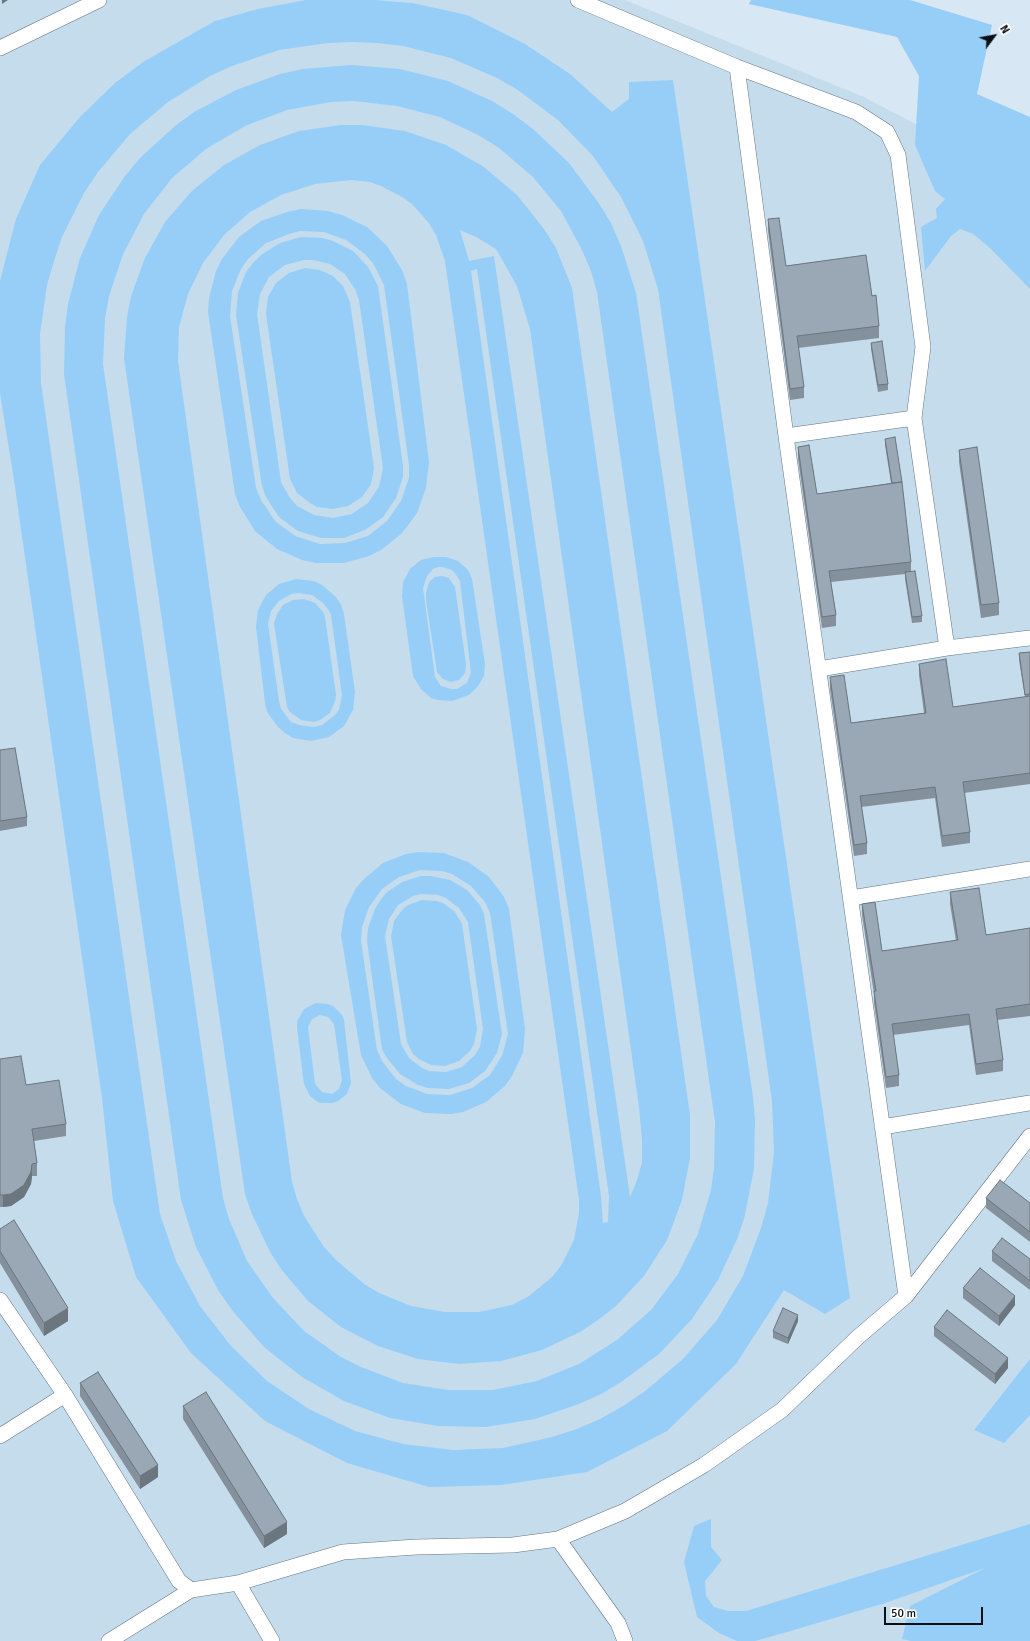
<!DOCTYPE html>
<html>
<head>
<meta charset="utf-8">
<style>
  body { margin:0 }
  #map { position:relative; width:1030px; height:1641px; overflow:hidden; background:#d7e7f4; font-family:Signika,sans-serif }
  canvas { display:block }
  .north { position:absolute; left:974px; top:16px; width:40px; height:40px; -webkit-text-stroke:3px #fff; paint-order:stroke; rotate:58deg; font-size:11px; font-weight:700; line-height:16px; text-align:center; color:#090f13 }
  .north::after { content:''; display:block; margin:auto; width:14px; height:18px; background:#090f13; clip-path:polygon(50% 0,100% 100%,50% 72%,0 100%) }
  .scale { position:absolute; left:884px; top:1607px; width:99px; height:18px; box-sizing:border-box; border:2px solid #090f13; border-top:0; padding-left:5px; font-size:12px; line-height:14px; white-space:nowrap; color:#090f13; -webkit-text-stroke:3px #fff; paint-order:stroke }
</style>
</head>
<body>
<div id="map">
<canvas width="1030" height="1641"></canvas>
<div class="north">N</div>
<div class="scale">50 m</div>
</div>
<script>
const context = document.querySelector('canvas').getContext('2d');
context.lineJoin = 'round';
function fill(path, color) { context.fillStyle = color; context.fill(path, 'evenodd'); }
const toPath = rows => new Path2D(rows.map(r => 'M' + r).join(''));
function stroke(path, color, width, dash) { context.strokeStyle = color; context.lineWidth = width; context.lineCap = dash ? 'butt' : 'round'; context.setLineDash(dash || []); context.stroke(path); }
fill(toPath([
  [0,0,625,0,864,97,933,133,1030,217,1030,1641,0,1641]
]), '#c5dced');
fill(toPath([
  [306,0,374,0,412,3,467,15,525,44,570,74,612,112,629,99,629,82,673,80,850,1298,825,1314,784,1290,736,1364,667,1431,587,1472,501,1485,429,1487,347,1463,265,1421,191,1353,136,1277,113,1201,102,1098,14,480,0,393,0,281,16,219,40,165,80,117,115,83,143,62,215,21,258,9],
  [353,42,378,43,403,46,451,58,497,78,518,90,558,120,593,156,621,197,643,241,658,289,772,1101,774,1152,768,1203,761,1228,743,1276,717,1320,683,1359,644,1392,623,1406,600,1419,577,1429,552,1437,503,1448,453,1450,403,1444,355,1431,309,1409,267,1381,231,1346,200,1306,176,1261,160,1214,41,383,40,334,47,285,54,261,62,237,84,193,98,172,130,134,168,102,210,76,232,66,279,50,328,43],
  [751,0,910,0,992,25,977,94,1030,117,1030,289,990,248,973,234,960,229,951,236,925,271,921,227,937,218,936,209,945,199,935,191,915,145,919,76,897,37,749,4],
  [351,65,400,69,448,81,492,101,513,114,533,129,569,163,598,202,611,223,621,246,636,293,753,1097,755,1120,754,1168,745,1215,738,1237,718,1280,692,1319,659,1354,621,1382,601,1394,579,1404,535,1419,486,1427,438,1426,390,1418,344,1401,302,1377,264,1347,232,1310,218,1290,196,1247,181,1200,64,374,65,327,68,304,80,258,99,215,125,176,140,158,175,126,194,112,236,90,280,74,303,69],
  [354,101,397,106,440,117,480,136,499,148,533,177,561,211,582,250,591,271,597,292,715,1122,714,1168,711,1190,698,1234,678,1274,651,1310,617,1340,579,1364,537,1381,493,1390,448,1390,403,1383,361,1367,341,1357,304,1331,273,1298,247,1261,229,1219,223,1198,103,364,105,319,109,296,123,254,144,214,172,178,206,149,245,126,287,110,331,102],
  [341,125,362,125,405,131,446,145,484,167,517,195,544,229,556,248,572,288,690,1115,690,1158,682,1200,667,1240,644,1276,615,1307,598,1320,580,1332,542,1350,501,1361,459,1364,418,1359,378,1346,341,1327,308,1301,281,1269,270,1252,252,1214,245,1194,124,358,127,317,131,296,145,258,165,222,192,191,224,165,260,145,299,131],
  [351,180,370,182,381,186,402,197,412,204,429,223,436,235,445,261,579,1200,579,1213,574,1240,561,1266,552,1277,529,1296,512,1305,479,1312,445,1312,411,1306,379,1293,364,1284,336,1260,324,1247,304,1216,297,1199,292,1182,178,361,179,327,188,294,203,263,224,235,250,212,281,195,315,184],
  [460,230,476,237,496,249,517,286,530,329,639,1107,642,1140,642,1163,636,1183,630,1197,494,256,469,261],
  [477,269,609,1196,608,1222,603,1223,601,1196,471,271],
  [301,209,328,211,342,215,367,227,387,246,402,270,407,284,429,462,426,488,417,513,409,524,401,534,381,550,369,556,344,563,316,563,302,560,277,549,255,531,240,507,235,494,208,312,209,298,216,271,222,259,239,237,261,221,287,212],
  [300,231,324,232,346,240,365,254,373,263,384,285,409,465,409,478,401,501,387,521,368,536,345,543,320,544,295,536,275,521,261,500,256,488,230,316,232,291,241,269,248,259,266,243,289,234],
  [301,237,323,238,333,241,353,251,368,267,378,286,403,466,403,477,396,498,383,517,365,530,344,538,321,538,298,531,279,517,266,497,262,486,236,315,238,293,246,272,253,263,261,255,280,243],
  [304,260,313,260,330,264,345,274,355,289,359,300,383,468,379,487,368,503,352,514,333,518,314,515,297,506,290,498,281,482,257,314,260,294,269,277,285,265],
  [305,268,320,270,333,276,343,286,350,302,374,468,371,484,362,497,348,506,333,509,317,507,310,503,297,493,290,479,266,314,268,297,276,283,289,273],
  [434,557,446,557,458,561,467,569,470,574,472,579,485,664,484,676,478,686,469,695,452,701,438,700,431,698,421,689,413,676,402,596,403,582,410,569,421,560],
  [438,567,443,567,452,570,455,573,460,581,471,673,467,683,457,689,451,689,441,686,435,677,423,588,427,576,433,569],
  [442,576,449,578,455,587,466,664,465,673,459,680,451,682,443,679,437,672,426,600,426,593,429,582,435,577],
  [296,579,314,581,322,585,336,597,341,605,344,614,355,692,353,710,344,726,329,737,311,741,293,738,285,733,278,727,267,712,265,703,256,627,258,610,266,595,279,584],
  [298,593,312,595,323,603,328,609,331,615,342,695,339,710,334,716,322,725,314,727,299,725,291,722,281,709,279,701,268,624,271,611,279,601,291,594],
  [304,599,315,603,323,612,325,617,336,695,335,701,330,713,320,720,314,722,301,720,290,712,287,707,274,624,277,614,283,605,293,600],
  [418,852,444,853,468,862,489,877,504,897,509,909,525,1029,523,1053,512,1076,505,1086,486,1102,463,1112,451,1114,425,1113,401,1104,380,1088,372,1078,361,1055,341,935,345,910,356,888,364,879,383,863,406,854],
  [420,870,442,871,452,874,471,886,485,902,490,913,508,1034,502,1056,490,1075,472,1088,450,1095,427,1094,406,1086,396,1079,382,1061,377,1050,361,941,362,927,369,907,382,889,399,877],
  [421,876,431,876,450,880,467,890,480,905,484,914,502,1034,497,1053,485,1071,469,1083,449,1089,428,1088,418,1085,400,1074,387,1058,382,1049,367,941,368,928,375,909,380,901,386,893,402,882],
  [421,894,438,895,446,898,459,908,468,922,483,1029,480,1047,475,1055,462,1067,446,1072,429,1071,422,1068,409,1058,401,1044,385,936,389,919,398,905,413,896],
  [422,900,436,901,443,903,455,912,462,924,477,1029,474,1044,470,1051,459,1061,445,1066,431,1065,419,1059,413,1054,407,1042,391,936,394,921,403,909,408,905],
  [316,1003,328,1004,333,1006,342,1015,344,1020,351,1083,347,1094,338,1101,333,1103,320,1103,315,1100,310,1096,304,1084,297,1028,297,1021,304,1009],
  [320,1015,328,1017,334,1024,342,1080,339,1089,332,1094,322,1092,315,1084,308,1027,312,1019],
  [1030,1359,1030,1415,1004,1443,974,1430],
  [711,1519,711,1547,722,1560,705,1581,706,1596,714,1607,728,1611,746,1611,1030,1524,1030,1641,911,1641,902,1639,910,1606,985,1568,885,1603,787,1632,755,1641,737,1641,719,1633,697,1617,684,1562,694,1526]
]), '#96cef8');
const minor = toPath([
  [578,0,737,67,856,112,887,132,898,155,923,347,914,418,947,648,1030,638],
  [0,48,99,0],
  [737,67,786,436,906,1296],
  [786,436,914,418],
  [819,669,947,648],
  [851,898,1030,869],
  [882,1127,1030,1103],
  [0,1300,65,1395,179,1581,191,1590],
  [0,1436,65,1395],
  [558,1539,618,1623,625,1641],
  [238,1583,272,1641],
  [109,1641,191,1590,238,1583,343,1552,416,1547,513,1545,558,1539,625,1511,704,1465,782,1410,858,1337,906,1296,1030,1136]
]);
stroke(minor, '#677580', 16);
stroke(minor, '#fff', 15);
fill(toPath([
  [768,219,786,266,872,296,879,326,879,338,798,348,804,387,804,398,790,400,768,231],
  [871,343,888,384,888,390,878,392,871,349],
  [885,439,911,562,911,572,922,616,922,622,912,623,905,579,905,574,831,582,836,615,836,626,822,628,798,459,798,447,817,494,891,483,885,445],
  [959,450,999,603,999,615,981,618,959,462],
  [1030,652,1030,784,964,793,970,832,970,843,942,847,935,798,861,807,867,843,867,854,854,856,830,689,830,677,851,723,924,713,919,675,919,664,953,707,1025,697,1019,660,1019,653],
  [0,750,27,817,27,826,0,831],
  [950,892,986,935,1030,928,1030,1016,997,1020,1003,1060,1003,1071,976,1075,969,1025,893,1035,899,1075,899,1086,886,1088,874,1003,874,994,862,915,862,904,882,951,956,941,950,904],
  [0,1059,26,1085,66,1124,66,1136,34,1141,37,1163,37,1176,32,1176,31,1184,24,1197,11,1206,3,1207,0,1207],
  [986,1198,1030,1203,1030,1242,986,1208],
  [0,1229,68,1321,44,1336,0,1263],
  [992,1251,1030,1259,1030,1290,992,1261],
  [963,1288,1015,1305,999,1326,963,1298],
  [798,1321,788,1344,773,1338,773,1331],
  [934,1327,1008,1368,995,1384,934,1336],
  [80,1383,158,1477,140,1489,80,1396],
  [183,1406,287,1534,264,1548,183,1419]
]), '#84909b');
fill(toPath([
  [2,0,8,0,2,4],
  [32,1164,32,1176,31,1184,24,1197,11,1206,3,1207,3,1195],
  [1015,1296,1015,1305,999,1326,999,1316],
  [68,1308,68,1321,44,1336,44,1323],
  [798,1315,798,1321,788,1344,788,1338],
  [1008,1358,1008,1368,995,1384,995,1374],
  [158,1465,158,1477,140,1489,140,1476],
  [287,1522,287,1534,264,1548,264,1536]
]), '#6b767e');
const building = toPath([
  [779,218,786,266,866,255,872,296,876,295,879,326,797,336,804,387,790,389,768,219,779,218],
  [882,341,888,384,878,385,871,343,882,341],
  [895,437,902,482,892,483,885,439,895,437],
  [809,445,817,494,902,482,911,562,829,571,836,615,822,617,798,447,809,445],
  [977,447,999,603,981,605,959,450,977,447],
  [915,571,922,616,912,617,905,572,915,571],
  [1030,652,1030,694,1025,695,1019,653,1030,652],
  [946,659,953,707,1030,696,1030,773,963,782,970,832,942,836,935,787,860,796,867,843,854,845,830,677,844,675,851,723,926,713,919,664,946,659],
  [15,748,27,817,0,821,0,750,15,748],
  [979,888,986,935,1030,928,1030,1004,996,1009,1003,1060,976,1064,969,1014,892,1024,899,1075,886,1077,874,991,876,991,862,904,875,902,882,951,958,940,950,892,979,888],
  [21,1056,26,1085,59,1080,66,1124,32,1129,37,1163,32,1164,31,1172,24,1185,11,1194,3,1195,0,1195,0,1059,21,1056],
  [1000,1180,1030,1203,1030,1232,986,1198,1000,1180],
  [14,1220,68,1308,44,1323,0,1251,0,1229,14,1220],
  [1002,1238,1030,1259,1030,1281,992,1251,1002,1238],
  [980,1268,1015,1296,999,1316,963,1288,980,1268],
  [783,1308,798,1315,788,1338,773,1331,783,1308],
  [947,1310,1008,1358,995,1374,934,1327,947,1310],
  [98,1372,158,1465,140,1476,80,1383,98,1372],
  [206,1392,287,1522,264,1536,183,1406,206,1392]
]);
fill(building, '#99a8b4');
stroke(building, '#6b767e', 1);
</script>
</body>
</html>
